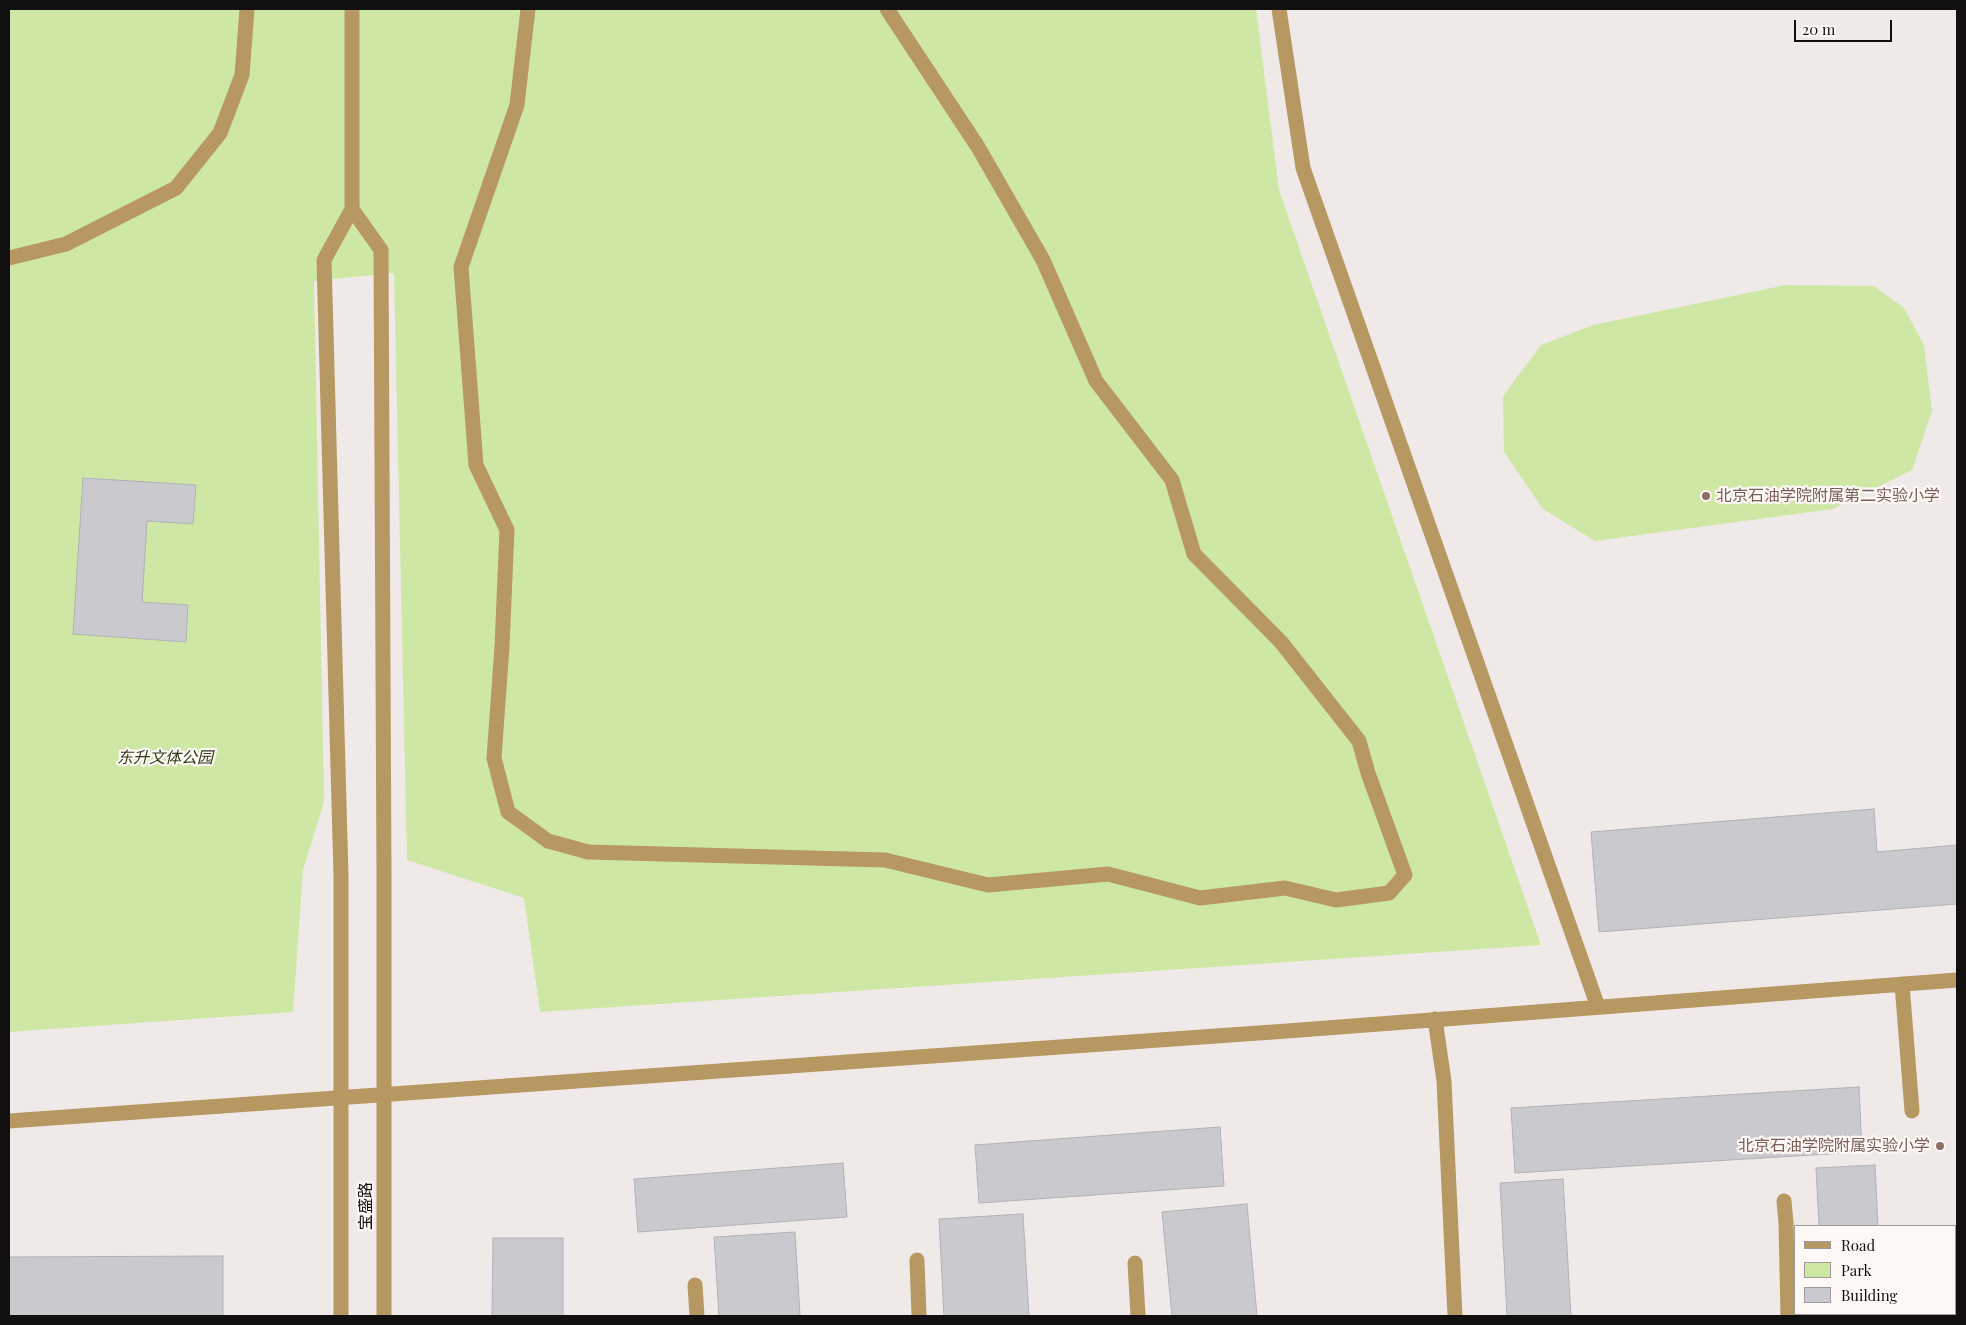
<!DOCTYPE html>
<html>
<head>
<meta charset="utf-8">
<style>
  body { margin:0 }
  #map { position:relative; width:1966px; height:1325px; overflow:hidden; background:#efeae7; font-family:"Playfair Display",serif }
  canvas { display:block }
  .frame { position:absolute; inset:0; border:10px solid #110f0f; pointer-events:none }
  .legend { position:absolute; left:1794px; top:1225px; width:162px; height:90px; box-sizing:border-box; background:#fdf7f5; border:1px solid #9f9a99; margin:0; padding:6px 9px; list-style:none; font-size:15px; color:#110f0f }
  .legend li { display:flex; align-items:center; gap:10px; height:25px }
  .legend b { width:25px; border:1px solid #9f9a99 }
  .scale { position:absolute; left:1794px; top:20px; width:98px; height:22px; box-sizing:border-box; border:2px solid #110f0f; border-top:0; padding-left:6px; font-size:15px; line-height:18px; white-space:nowrap; color:#110f0f; -webkit-text-stroke:4px #fdf7f5; paint-order:stroke }
</style>
</head>
<body>
<div id="map">
<canvas width="1966" height="1325"></canvas>
<div class="frame"></div>
<ul class="legend">
<li><b style="height:6px;background:#b79863"></b>Road</li>
<li><b style="height:14px;background:#cfe7a5"></b>Park</li>
<li><b style="height:14px;background:#cac9ce"></b>Building</li>
</ul>
<div class="scale">20 m</div>
</div>
<script>
const context = document.querySelector('canvas').getContext('2d');
context.lineJoin = 'round';
function fill(path, color) { context.fillStyle = color; context.fill(path, 'evenodd'); }
const toPath = rows => new Path2D(rows.map(r => 'M' + r).join(''));
function stroke(path, color, width, dash) { context.strokeStyle = color; context.lineWidth = width; context.lineCap = dash ? 'butt' : 'round'; context.setLineDash(dash || []); context.stroke(path); }
function label(font, color, halo, rows, align = 'center') {
  context.font = font + ' "Playfair Display","Noto Sans SC",serif'; context.lineWidth = 4.5; context.setLineDash([]); context.textBaseline = 'middle'; context.strokeStyle = halo; context.fillStyle = color; for (const [text, x, y, turn = 0] of rows) {
    context.save(); context.translate(x, y); context.rotate((+turn || 0) * Math.PI / 180); context.textAlign = isNaN(turn) ? turn : align; if (halo) context.strokeText(text, 0, 0); context.fillText(text, 0, 0); context.restore();
  }
}
fill(toPath([
  [9,9,1256,9,1279,190,1541,945,540,1012,524,898,407,860,394,273,314,281,324,802,303,870,293,1012,9,1032],
  [1786,285,1874,286,1904,308,1924,345,1932,411,1912,470,1833,509,1595,541,1543,509,1504,452,1503,396,1541,345,1593,325]
]), '#cfe7a5');
const building = toPath([
  [83,478,196,485,193,524,147,521,142,602,188,605,186,642,73,634,83,478],
  [1874,809,1877,852,1957,845,1957,904,1599,932,1591,832,1874,809],
  [1859,1087,1862,1152,1515,1173,1511,1108,1859,1087],
  [1220,1127,1224,1186,979,1203,975,1145,1220,1127],
  [843,1163,847,1217,638,1232,634,1179,843,1163],
  [1875,1165,1878,1226,1819,1226,1816,1168,1875,1165],
  [1563,1179,1571,1316,1507,1316,1500,1183,1563,1179],
  [1247,1204,1257,1316,1172,1316,1162,1212,1247,1204],
  [1023,1214,1029,1316,944,1316,939,1219,1023,1214],
  [795,1232,800,1316,719,1316,714,1237,795,1232],
  [493,1238,563,1238,563,1316,492,1316,493,1238],
  [223,1256,223,1316,9,1316,9,1257,223,1256],
  [1824,1314,1883,1314,1883,1316,1824,1316,1824,1314]
]);
fill(building, '#cac9ce');
stroke(building, '#b2b1b6', 1);
stroke(toPath([
  [528,9,517,105,461,267,476,465,507,530,502,647,494,758,508,812,548,841,588,852,885,860,988,885,1108,874,1200,898,1285,888,1336,900,1389,893,1405,875,1368,773,1359,741,1281,642,1194,554,1172,480,1096,381,1043,260,978,147,887,9],
  [1279,9,1303,168,1598,1007],
  [352,209,352,9],
  [9,258,66,244,176,188,220,133,242,75,247,9],
  [1902,984,1912,1111],
  [1435,1019,1444,1081,1455,1316],
  [9,1121,1287,1031,1957,980],
  [1784,1201,1786,1223,1788,1316],
  [917,1260,919,1316],
  [1135,1263,1138,1316],
  [695,1285,697,1316],
  [341,1316,341,876,324,260,352,209,381,250,384,875,384,1316]
]), '#b79863', 15);
for (const [x, y, r, color] of [
  [1706,496,5,"#8d6e63"],
  [1940,1146,5,"#8d6e63"]
]) { const dot = new Path2D(); dot.arc(x, y, r, 0, 2 * Math.PI); context.fillStyle = color; context.fill(dot); stroke(dot, '#fdf7f5', 2); }
label('16px', '#785e54', '#fdf7f5', [
  ["北京石油学院附属第二实验小学",1716,496],
  ["北京石油学院附属实验小学",1930,1146,"right"]
], 'left');
label('italic 16px', '#2f3a16', '#fdf7f5', [
  ["东升文体公园",165,758]
]);
label('16px', '#110f0f', '#fdf7f5', [
  ["宝盛路",366,1206,-90]
]);
</script>
</body>
</html>
